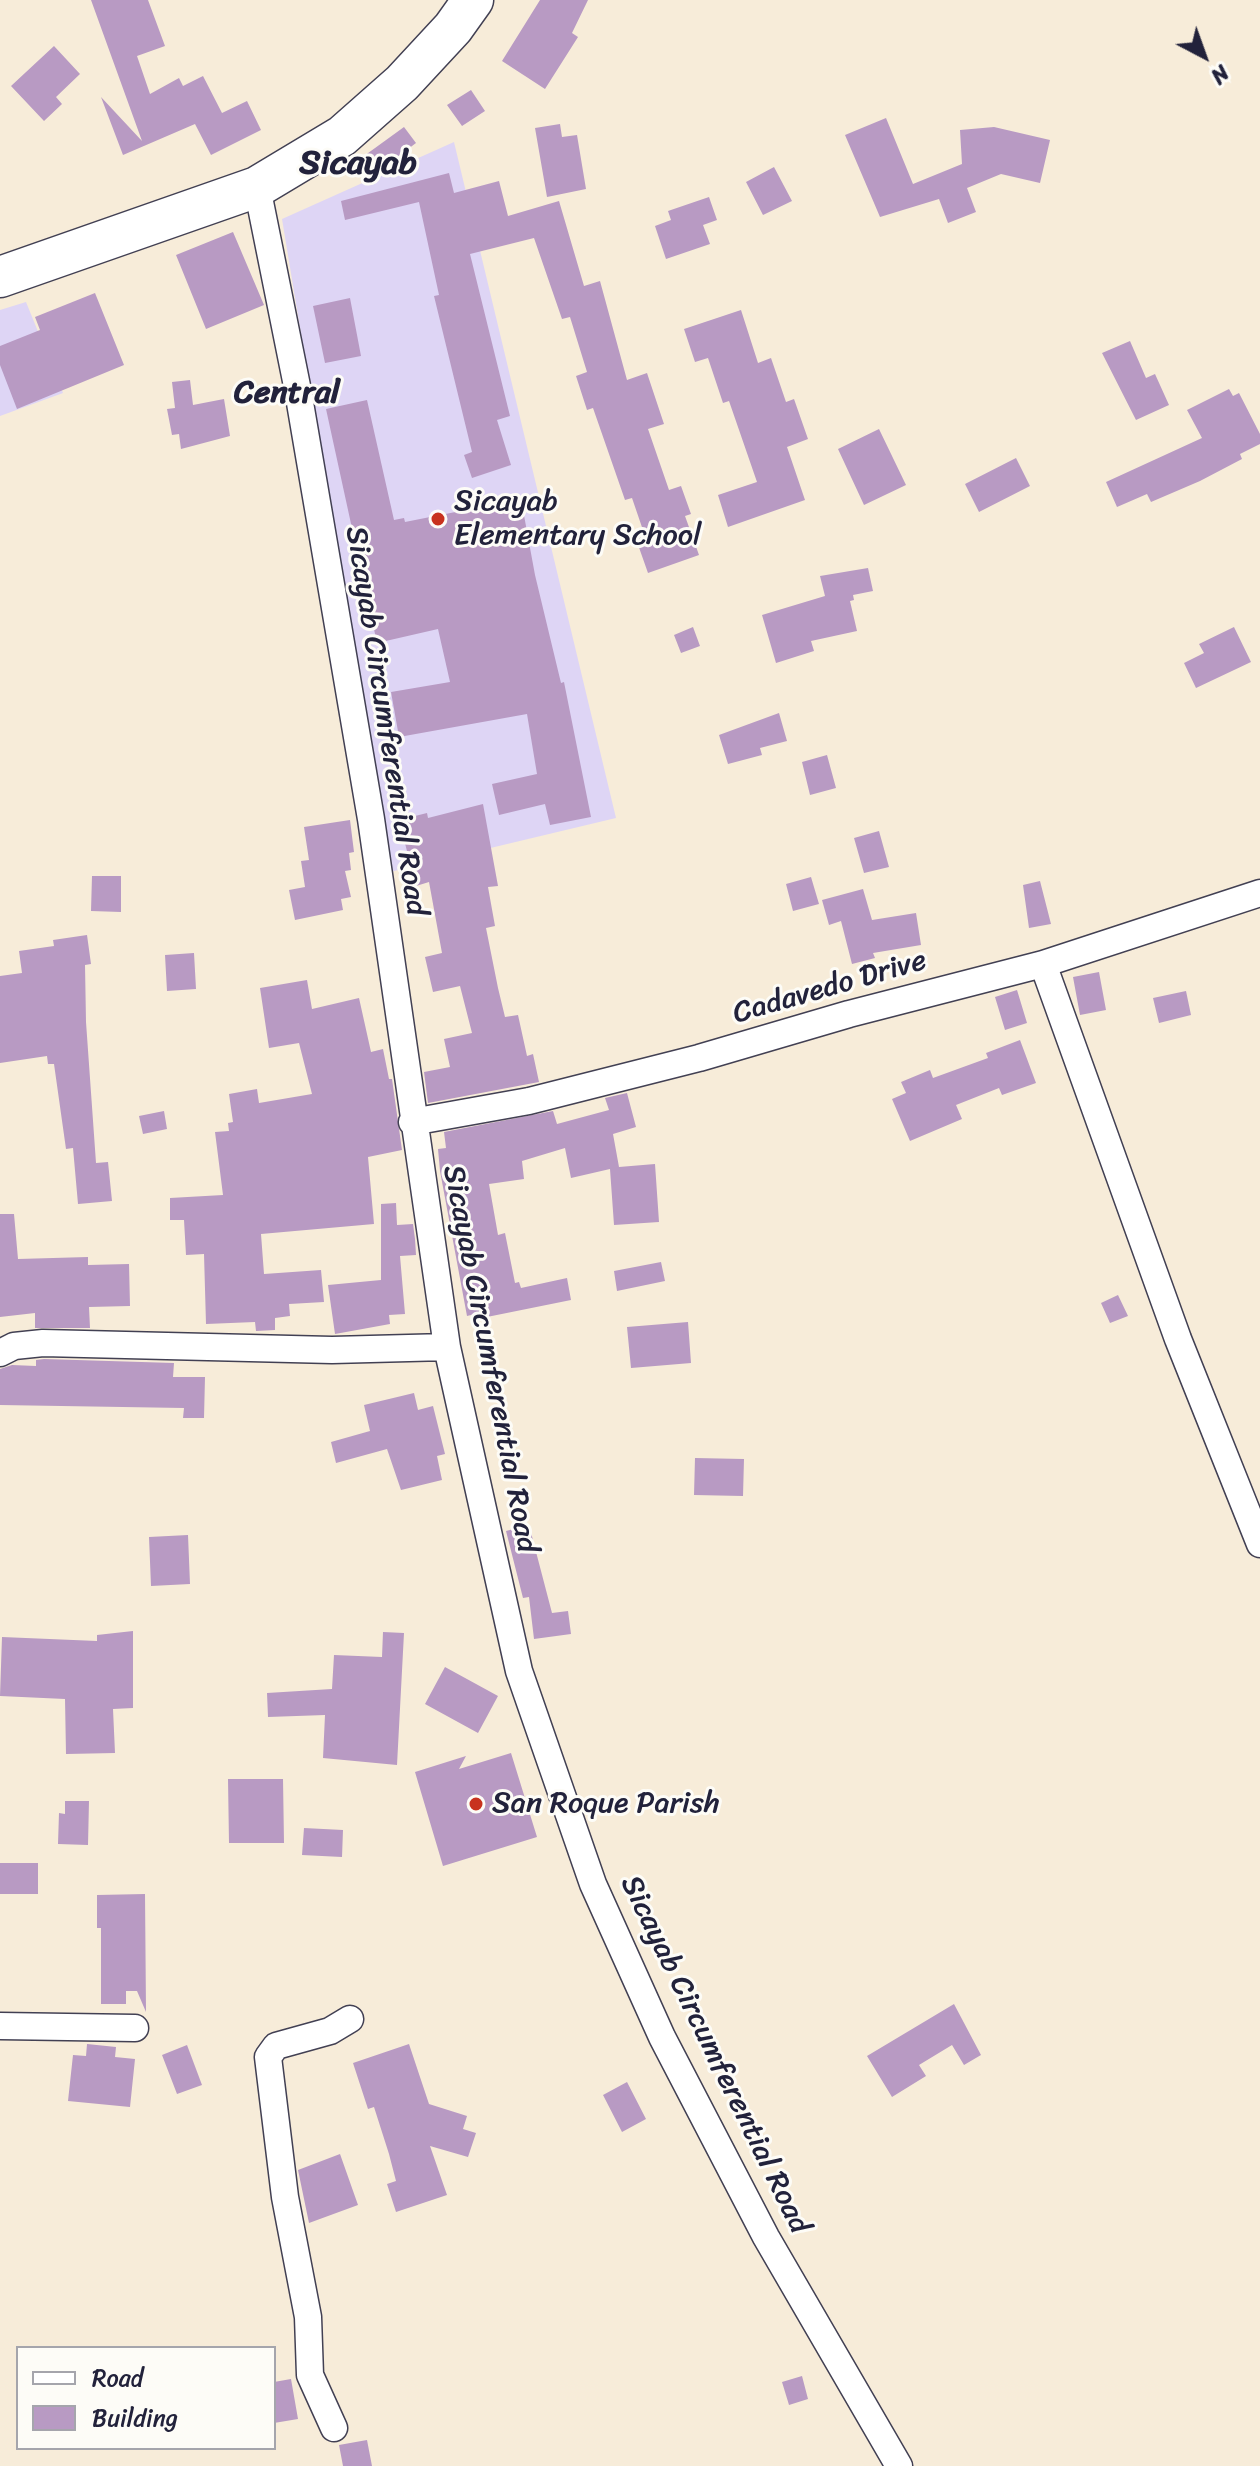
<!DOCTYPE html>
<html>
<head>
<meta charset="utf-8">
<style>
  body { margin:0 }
  #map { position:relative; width:1260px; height:2466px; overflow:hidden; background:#f7ecd9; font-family:Sriracha,sans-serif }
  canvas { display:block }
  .legend { position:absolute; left:16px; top:2346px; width:260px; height:104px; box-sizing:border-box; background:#fdfcf7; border:2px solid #a5a5ac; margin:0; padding:10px 14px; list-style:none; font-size:24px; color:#22223b }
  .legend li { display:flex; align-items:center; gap:16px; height:40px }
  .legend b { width:40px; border:2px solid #a5a5ac }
  .north { position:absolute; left:1164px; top:16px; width:80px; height:80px; -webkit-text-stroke:6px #fdfcf7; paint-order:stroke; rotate:139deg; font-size:22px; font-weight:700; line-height:32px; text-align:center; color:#22223b }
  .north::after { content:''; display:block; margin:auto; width:28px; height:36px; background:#22223b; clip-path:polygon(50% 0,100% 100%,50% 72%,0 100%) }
</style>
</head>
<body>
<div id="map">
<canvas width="1260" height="2466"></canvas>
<ul class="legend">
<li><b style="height:10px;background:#fff"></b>Road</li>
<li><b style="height:22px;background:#b89ac3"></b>Building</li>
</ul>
<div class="north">N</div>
</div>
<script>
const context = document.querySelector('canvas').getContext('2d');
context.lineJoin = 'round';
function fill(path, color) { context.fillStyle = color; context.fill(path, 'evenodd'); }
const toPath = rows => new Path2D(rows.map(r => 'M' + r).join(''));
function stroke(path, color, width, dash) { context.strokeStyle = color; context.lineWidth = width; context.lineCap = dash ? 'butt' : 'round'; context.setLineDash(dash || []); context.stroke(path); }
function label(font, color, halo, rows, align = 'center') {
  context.font = font + ' Sriracha,sans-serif'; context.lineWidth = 6; context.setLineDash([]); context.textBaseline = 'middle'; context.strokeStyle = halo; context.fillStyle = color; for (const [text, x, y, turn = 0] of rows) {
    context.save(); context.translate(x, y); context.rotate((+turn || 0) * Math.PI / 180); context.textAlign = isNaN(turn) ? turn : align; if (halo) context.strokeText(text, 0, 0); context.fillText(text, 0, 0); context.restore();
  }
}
fill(toPath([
  [454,142,616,818,390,872,282,219],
  [26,302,63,393,0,416,0,310]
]), '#ded5f5');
fill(toPath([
  [91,0,148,0,165,46,137,56,150,94,179,78,183,86,203,76,222,113,247,101,261,130,211,155,195,124,123,155,101,97,142,141],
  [540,0,588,0,572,33,578,37,545,89,502,61],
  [54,46,80,74,56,97,62,104,44,121,11,86],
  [471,90,485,111,462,126,447,105],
  [886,118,913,184,962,164,960,130,994,127,1050,140,1040,183,1001,174,967,188,976,212,948,223,939,199,880,217,845,135],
  [560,124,562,137,577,135,586,189,547,197,535,128],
  [404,127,416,143,376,173,364,156],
  [774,167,792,201,763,215,746,182],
  [449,173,454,193,499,181,508,216,559,201,584,286,600,281,627,380,647,373,664,424,648,429,669,490,681,486,691,514,685,516,699,555,648,573,636,539,645,536,632,498,625,500,593,408,587,410,576,376,587,372,570,317,562,319,534,238,470,254,510,416,497,420,511,465,472,478,464,455,472,452,434,296,439,295,419,202,345,220,341,201],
  [709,197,717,220,703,225,710,244,666,259,655,226,671,220,668,211],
  [233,232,264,305,206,329,176,255],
  [95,293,124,365,17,409,0,365,0,346,40,330,35,317],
  [350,298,361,356,325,363,313,306],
  [741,310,758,363,771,358,786,402,794,399,808,439,787,447,805,500,728,527,718,495,757,482,729,401,723,403,708,358,695,362,684,329],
  [1130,341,1146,378,1155,374,1169,405,1136,420,1102,353],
  [190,380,193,405,224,399,230,436,181,449,179,434,172,435,167,409,175,408,172,382],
  [1229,389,1233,396,1239,393,1260,434,1260,444,1240,454,1242,459,1200,481,1151,502,1147,494,1117,507,1106,482,1202,438,1187,410],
  [367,400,394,520,404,518,405,522,521,499,535,575,561,683,564,682,591,817,550,825,545,804,499,815,492,784,537,774,527,714,399,737,391,692,450,682,438,629,377,643,326,409],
  [879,429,906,485,864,505,838,449],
  [1016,458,1030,486,979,512,965,484],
  [868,568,873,591,853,595,854,600,850,601,857,631,811,641,814,651,776,663,762,615,825,596,820,576],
  [693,627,700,646,681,653,674,635],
  [1234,627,1251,662,1196,688,1184,663,1204,653,1199,644],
  [779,713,787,741,760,748,762,755,728,764,719,735],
  [827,755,836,788,810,795,802,762],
  [483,804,498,886,488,887,495,926,486,928,498,988,505,1017,518,1015,527,1056,533,1054,539,1082,428,1103,424,1072,450,1067,444,1039,472,1033,460,986,433,992,425,957,442,953,429,882,416,886,399,820,427,813,428,818],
  [350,820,354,852,349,853,351,870,345,871,351,897,341,899,343,910,295,920,289,890,305,887,301,861,309,860,304,827],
  [879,831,889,867,864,873,854,838],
  [92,876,121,876,121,912,91,911],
  [811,877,819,904,793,911,786,884],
  [1040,881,1051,924,1029,928,1023,885],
  [863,889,872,920,916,913,921,945,873,953,875,958,852,964,841,921,829,925,822,900],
  [87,935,91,964,85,965,86,1022,96,1163,108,1162,112,1201,78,1204,73,1148,66,1149,54,1064,48,1064,47,1056,0,1063,0,976,22,973,19,951,54,946,53,940],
  [194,953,196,989,167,991,165,955],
  [1099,972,1106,1010,1080,1015,1073,977],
  [307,980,312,1009,359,998,371,1052,383,1049,389,1079,392,1079,402,1150,368,1157,374,1224,261,1234,264,1274,321,1270,324,1302,289,1304,290,1316,275,1318,275,1330,256,1331,255,1322,206,1324,204,1254,186,1255,184,1220,170,1220,170,1198,223,1195,215,1132,229,1131,228,1123,233,1122,229,1094,257,1089,259,1103,312,1094,299,1043,269,1048,260,988],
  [1017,990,1027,1023,1005,1030,995,997],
  [1186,991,1191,1015,1159,1023,1153,998],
  [1020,1040,1036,1083,1002,1095,999,1088,956,1105,962,1119,910,1141,892,1099,906,1093,901,1082,930,1070,933,1078,988,1058,986,1053],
  [627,1093,636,1127,613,1134,619,1167,655,1164,659,1222,614,1225,610,1169,571,1178,565,1148,522,1161,524,1179,489,1184,498,1235,505,1233,515,1283,519,1282,521,1288,567,1278,571,1300,477,1319,475,1314,467,1316,440,1171,438,1149,446,1148,444,1132,553,1111,557,1124,609,1110,605,1098],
  [164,1111,167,1129,143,1134,139,1116],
  [396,1203,397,1225,413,1224,415,1239,416,1255,400,1256,405,1314,389,1315,390,1324,335,1334,328,1285,381,1280,381,1204],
  [0,1214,14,1214,18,1259,88,1257,88,1265,129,1264,130,1306,89,1307,90,1328,35,1328,35,1313,0,1317],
  [661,1262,665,1281,617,1291,614,1271],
  [1118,1295,1128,1316,1110,1323,1101,1303],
  [688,1322,691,1363,631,1368,627,1327],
  [44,1359,174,1363,173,1377,205,1377,204,1418,183,1418,184,1408,0,1405,0,1369,12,1365,36,1366,36,1360],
  [414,1393,418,1410,433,1406,445,1454,437,1456,442,1480,401,1490,387,1449,336,1463,331,1442,370,1431,364,1405],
  [695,1458,744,1459,743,1496,694,1495],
  [529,1525,552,1613,568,1611,571,1634,534,1639,529,1597,523,1598,506,1531],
  [188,1535,190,1584,151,1586,149,1537],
  [133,1631,133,1708,113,1709,115,1753,66,1754,65,1699,0,1696,2,1637,97,1641,97,1635],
  [383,1632,404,1633,397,1765,323,1758,325,1715,268,1717,267,1693,332,1689,334,1655,382,1657],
  [445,1667,498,1696,478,1733,425,1704],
  [511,1753,537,1837,443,1866,415,1772,466,1756,459,1769],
  [228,1779,283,1779,284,1843,229,1843],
  [65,1801,89,1801,88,1845,58,1844,59,1813,65,1814],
  [304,1828,343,1830,342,1857,302,1855],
  [0,1863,38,1863,38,1894,0,1894],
  [145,1894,146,2012,137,1991,126,1991,126,2004,101,2004,101,1928,97,1928,97,1895],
  [954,2004,981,2055,964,2065,952,2045,919,2065,926,2076,892,2097,867,2056],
  [87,2044,116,2047,115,2057,135,2059,130,2107,68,2101,73,2055,86,2056],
  [409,2044,429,2104,467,2116,463,2129,476,2133,468,2157,430,2146,447,2195,396,2212,387,2184,396,2181,389,2154,374,2107,368,2109,353,2063],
  [187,2045,202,2085,177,2094,162,2055],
  [627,2082,646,2119,622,2132,603,2095],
  [340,2154,358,2205,309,2223,298,2170],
  [802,2376,808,2399,789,2405,782,2382],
  [291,2379,298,2419,274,2423,274,2382],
  [367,2440,372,2466,343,2466,339,2445]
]), '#b89ac3');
const minor = toPath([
  [257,187,298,391,371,819,447,1347,519,1671,593,1884,662,2037,766,2237,899,2466],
  [1043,964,1178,1339,1260,1544],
  [412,1122,529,1101,699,1058,849,1014,1043,964,1260,893],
  [0,1353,14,1346,43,1343,332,1350,447,1347],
  [0,2026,135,2028],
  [334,2428,310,2375,308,2317,285,2197,268,2057,276,2046,330,2031,350,2019]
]);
const highway = toPath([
  [0,277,257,187,342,136,402,83,453,28,473,0]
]);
stroke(minor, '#424053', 29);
stroke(highway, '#424053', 43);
stroke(minor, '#fff', 26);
stroke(highway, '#fff', 40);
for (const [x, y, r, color] of [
  [438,519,8,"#c8321e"],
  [476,1804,8,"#c8321e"]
]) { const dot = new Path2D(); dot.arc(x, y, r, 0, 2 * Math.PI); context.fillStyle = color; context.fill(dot); stroke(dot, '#fdfcf7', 3); }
label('30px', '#22223b', '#fdfcf7', [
  ["Sicayab",454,502],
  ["Elementary School",454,536],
  ["San Roque Parish",492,1804]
], 'left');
label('30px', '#22223b', '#fdfcf7', [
  ["Sicayab Circumferential Road",385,721,81],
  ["Cadavedo Drive",830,988,-16],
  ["Sicayab Circumferential Road",489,1359,79],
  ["Sicayab Circumferential Road",714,2055,64]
]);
label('bold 32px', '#22223b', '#fdfcf7', [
  ["Central",287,394]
]);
label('bold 34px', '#22223b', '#fdfcf7', [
  ["Sicayab",358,164]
]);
</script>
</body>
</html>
